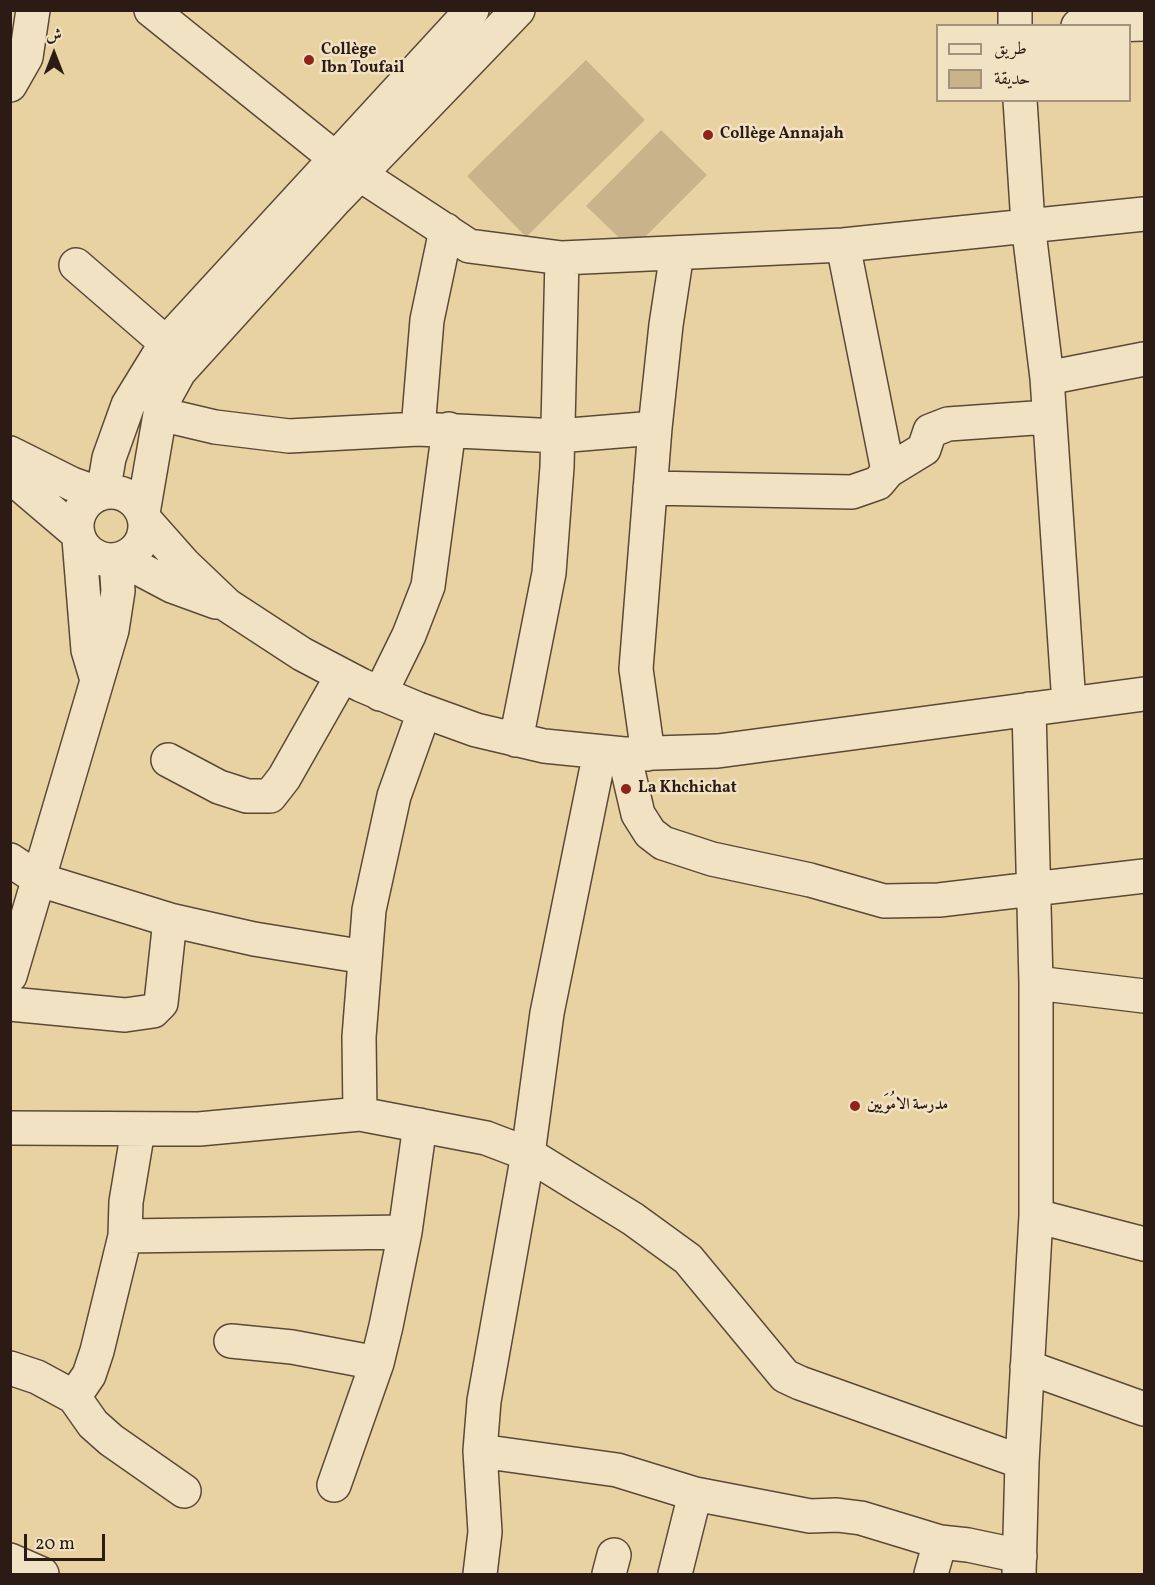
<!DOCTYPE html>
<html>
<head>
<meta charset="utf-8">
<style>
  body { margin:0 }
  #map { position:relative; width:1155px; height:1585px; overflow:hidden; background:#e9d2a2; font-family:Vollkorn,Amiri,serif }
  canvas { display:block }
  .frame { position:absolute; inset:0; border:12px solid #2c1b14; pointer-events:none }
  .legend { position:absolute; left:936px; top:24px; width:195px; height:78px; box-sizing:border-box; background:#f1e2c3; border:2px solid #a2927d; margin:0; padding:8px 10px; list-style:none; font-size:18px; color:#2c1b14 }
  .legend li { display:flex; align-items:center; gap:12px; height:30px }
  .legend b { width:30px; border:2px solid #a2927d }
  .north { position:absolute; left:24px; top:24px; width:60px; height:60px; -webkit-text-stroke:4px #f1e2c3; paint-order:stroke; rotate:0deg; font-size:16px; font-weight:700; line-height:24px; text-align:center; color:#2c1b14 }
  .north::after { content:''; display:block; margin:auto; width:21px; height:27px; background:#2c1b14; clip-path:polygon(50% 0,100% 100%,50% 72%,0 100%) }
  .scale { position:absolute; left:24px; top:1534px; width:81px; height:27px; box-sizing:border-box; border:3px solid #2c1b14; border-top:0; padding-left:8px; font-size:18px; line-height:21px; white-space:nowrap; color:#2c1b14; -webkit-text-stroke:4px #f1e2c3; paint-order:stroke }
</style>
</head>
<body>
<div id="map">
<canvas width="1155" height="1585"></canvas>
<div class="frame"></div>
<ul class="legend">
<li><b style="height:8px;background:#f1e2c3"></b>طريق</li>
<li><b style="height:16px;background:#c9b38a"></b>حديقة</li>
</ul>
<div class="north">ش</div>
<div class="scale">20 m</div>
</div>
<script>
const context = document.querySelector('canvas').getContext('2d');
context.lineJoin = 'round';
function fill(path, color) { context.fillStyle = color; context.fill(path, 'evenodd'); }
const toPath = rows => new Path2D(rows.map(r => 'M' + r).join(''));
function stroke(path, color, width, dash) { context.strokeStyle = color; context.lineWidth = width; context.lineCap = dash ? 'butt' : 'round'; context.setLineDash(dash || []); context.stroke(path); }
function label(font, color, halo, rows, align = 'center') {
  context.font = font + ' Vollkorn,Amiri,serif'; context.lineWidth = 5; context.setLineDash([]); context.textBaseline = 'middle'; context.strokeStyle = halo; context.fillStyle = color; for (const [text, x, y, turn = 0] of rows) {
    context.save(); context.translate(x, y); context.rotate((+turn || 0) * Math.PI / 180); context.textAlign = isNaN(turn) ? turn : align; if (halo) context.strokeText(text, 0, 0); context.fillText(text, 0, 0); context.restore();
  }
}
fill(toPath([
  [586,60,645,120,526,237,467,176],
  [661,130,707,175,632,250,586,206]
]), '#c9b38a');
const minor = toPath([
  [151,10,335,158,469,246,562,258,843,245,1144,214],
  [1015,10,1015,26],
  [1078,26,1144,24],
  [10,85,26,57,33,10],
  [1020,100,1028,224,1047,378,1069,704],
  [843,245,888,471],
  [76,265,166,343],
  [1047,378,1144,359],
  [160,414,215,427,289,436,418,429,558,436,655,428],
  [418,429,427,320,446,230],
  [10,453,72,484,100,494],
  [10,476,78,534],
  [650,488,852,492,878,483,888,471,924,449,930,431,948,424,1048,417],
  '77 526a34 34 0 1 1 68 0a34 34 0 1 1-68 0Z',
  [103,493,109,458,128,405,166,343,472,10],
  [143,513,160,414,163,401,179,372,336,199,518,10],
  [145,520,184,564,227,605,302,654,361,685,418,709,476,730,544,746,624,754,718,751,1144,694],
  [79,539,88,650,97,680],
  [121,559,172,586,216,602],
  [380,694,409,635,428,586,449,429],
  [516,740,549,573,557,467,562,258],
  [624,754,638,814,650,833,663,843,712,859,810,880,884,901,939,900,1144,876],
  [648,754,636,669,655,428,666,325,677,253],
  [168,760,219,787,247,796,270,796,284,778,342,676],
  [10,860,40,880,170,920,254,939,365,957],
  [10,976,112,630,118,591,116,560],
  [1036,983,1144,996],
  [10,1004,125,1015,153,1011,161,1003,170,920],
  [360,1114,359,1037,369,910,394,796,424,712],
  [10,1128,199,1129,360,1114,486,1138,528,1154,547,1013,600,752],
  [1036,1216,1144,1244],
  [125,1236,126,1202,138,1130],
  [231,1341,292,1347,377,1363],
  [1027,1367,1144,1409],
  [10,1368,37,1377,74,1397,89,1375,97,1351,125,1236,405,1232],
  [74,1397,93,1424,111,1440,184,1491],
  [480,1451,617,1470,695,1494,810,1516,837,1515,861,1518,940,1542],
  [334,1485,377,1363,386,1326,405,1232,420,1125],
  [10,1560,42,1574],
  [480,1574,485,1532,480,1451,484,1401,528,1154,633,1219,688,1259,785,1376,800,1383,1022,1462],
  [609,1574,614,1555],
  [675,1574,695,1494],
  [931,1574,940,1542,968,1545,1020,1556],
  [1019,1574,1022,1462,1036,1216,1036,983,1029,709]
]);
stroke(minor, '#5b4938', 36);
stroke(minor, '#f1e2c3', 33);
for (const [x, y, r, color] of [
  [309,60,6,"#8f2418"],
  [708,135,6,"#8f2418"],
  [626,789,6,"#8f2418"],
  [855,1106,6,"#8f2418"]
]) { const dot = new Path2D(); dot.arc(x, y, r, 0, 2 * Math.PI); context.fillStyle = color; context.fill(dot); stroke(dot, '#f1e2c3', 2); }
label('bold 16px', '#2c1b14', '#f1e2c3', [
  ["Collège",321,51],
  ["Ibn Toufail",321,69],
  ["Collège Annajah",720,135],
  ["La Khchichat",638,789],
  ["مدرسة الامُوَيين",867,1106]
], 'left');
</script>
</body>
</html>
